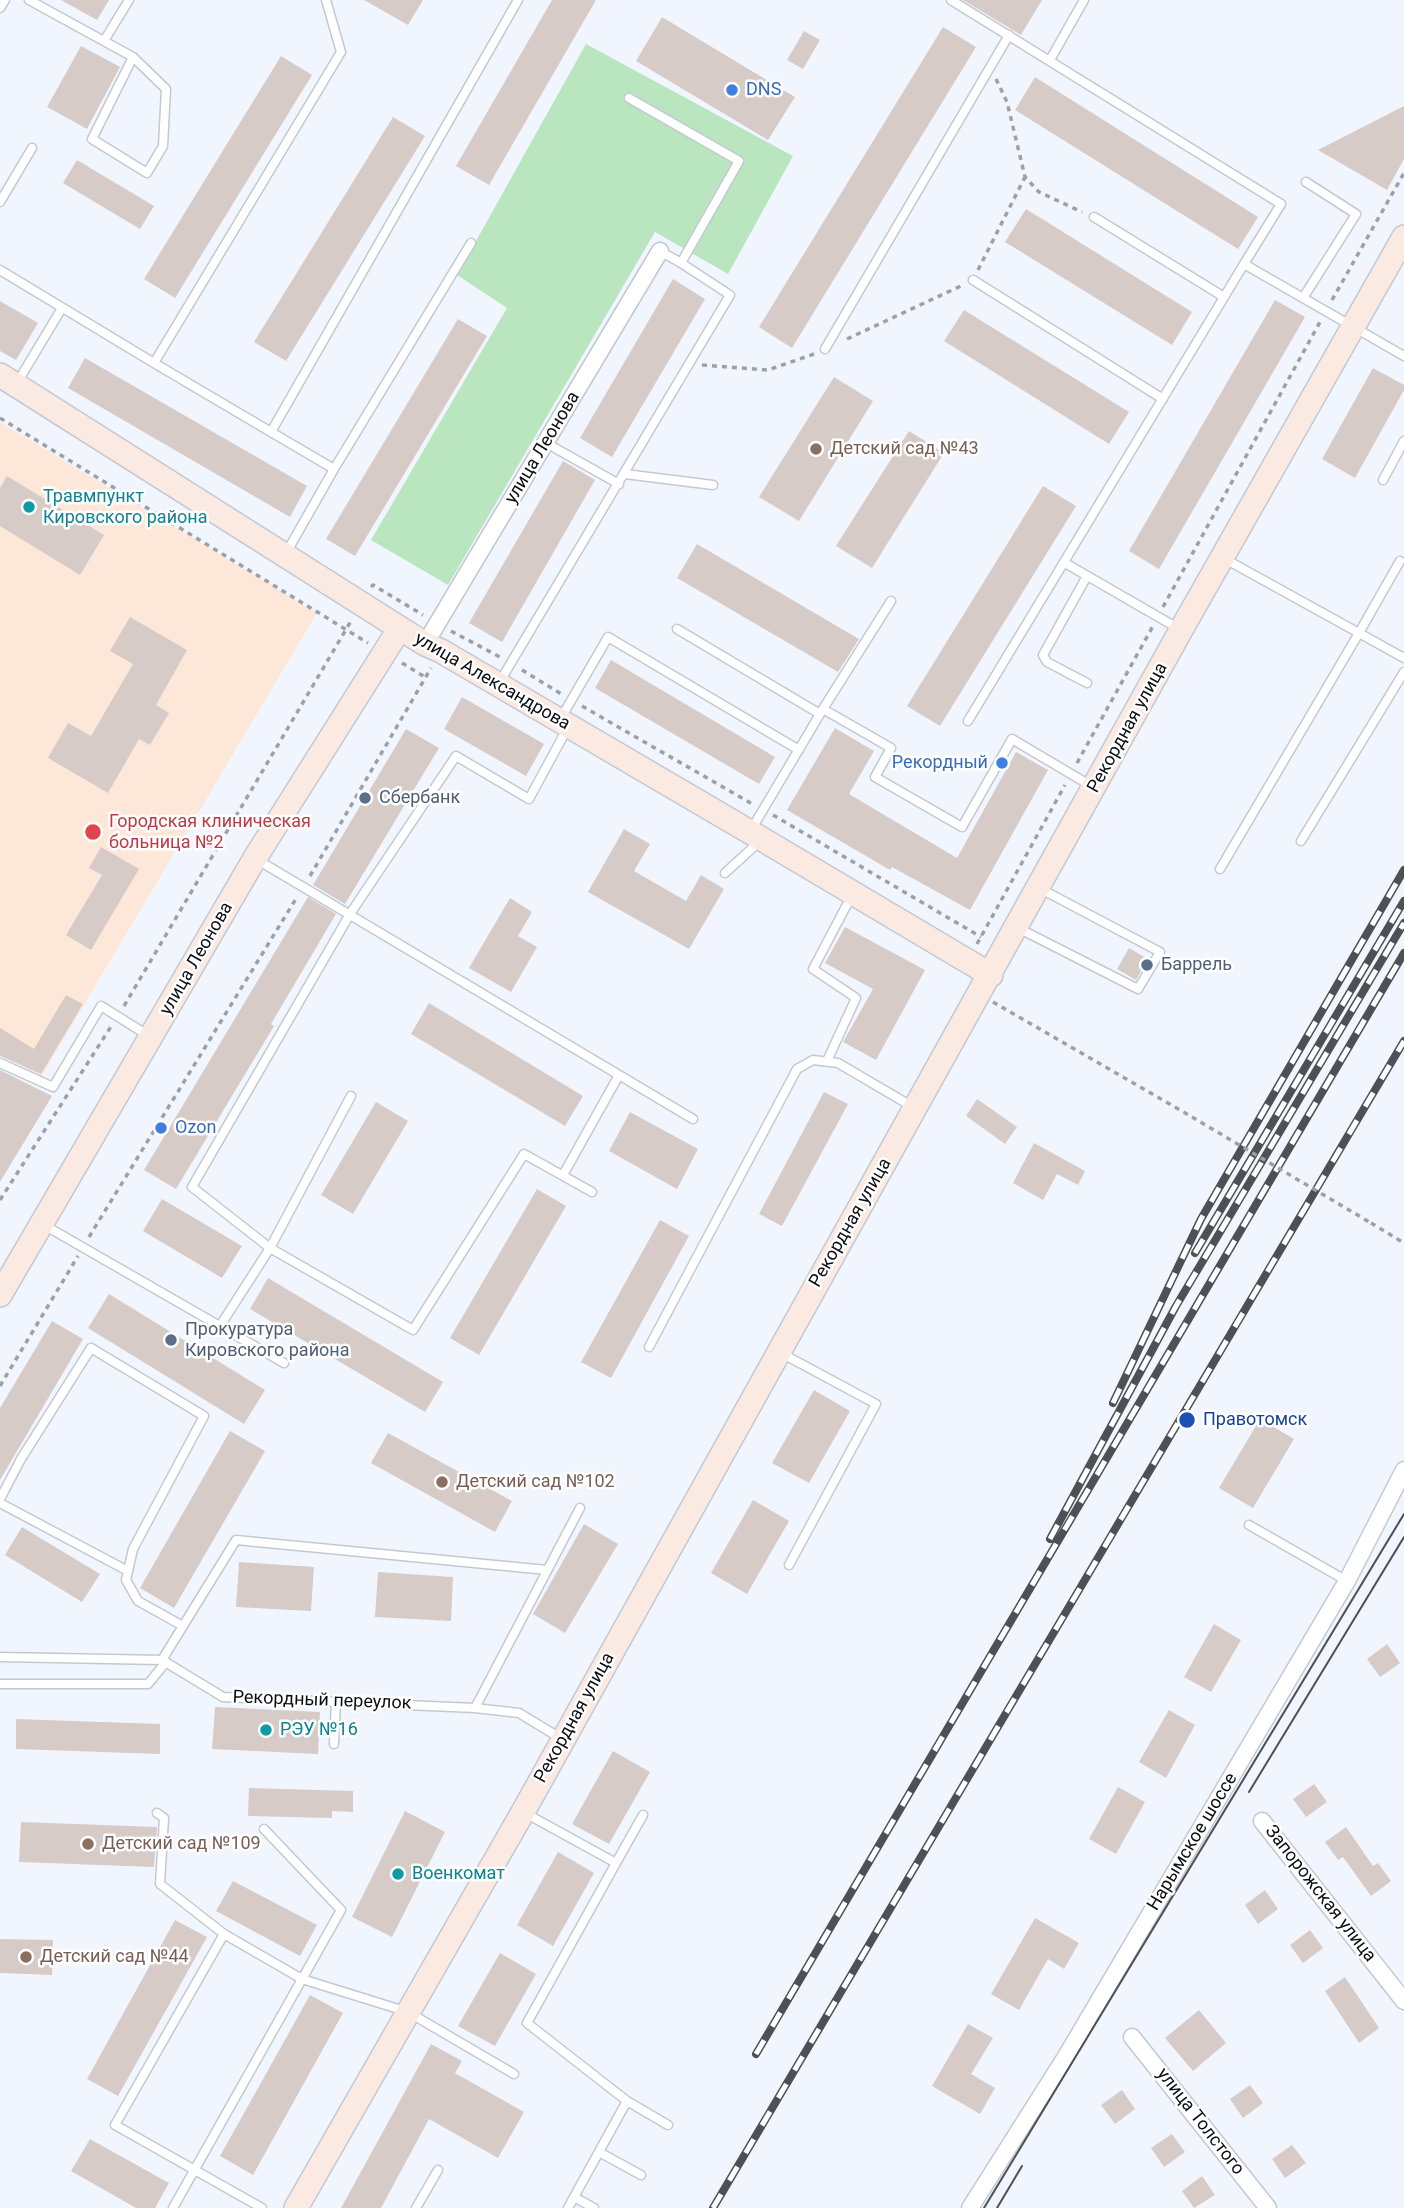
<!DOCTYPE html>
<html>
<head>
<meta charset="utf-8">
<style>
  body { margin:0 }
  canvas { display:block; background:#f1f6fe }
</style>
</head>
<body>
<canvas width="1404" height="2208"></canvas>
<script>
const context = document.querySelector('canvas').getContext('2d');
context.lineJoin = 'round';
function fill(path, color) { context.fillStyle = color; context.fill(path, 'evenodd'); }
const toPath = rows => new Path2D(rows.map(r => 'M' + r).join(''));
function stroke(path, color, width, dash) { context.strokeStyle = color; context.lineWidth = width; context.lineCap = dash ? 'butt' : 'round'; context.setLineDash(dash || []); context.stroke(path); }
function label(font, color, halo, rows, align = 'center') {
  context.font = font + ' Roboto,sans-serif'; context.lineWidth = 5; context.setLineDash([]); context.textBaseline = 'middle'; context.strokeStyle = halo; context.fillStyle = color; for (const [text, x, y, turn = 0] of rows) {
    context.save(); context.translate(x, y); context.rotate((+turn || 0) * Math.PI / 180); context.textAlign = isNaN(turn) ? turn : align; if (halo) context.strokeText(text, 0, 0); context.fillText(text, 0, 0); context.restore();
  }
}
fill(toPath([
  [0,422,317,613,41,1077,0,1052]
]), '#fde7d9');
fill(toPath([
  [586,44,793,156,728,274,655,232,448,585,371,540,507,308,457,275]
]), '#b9e5bf');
fill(toPath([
  [61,0,109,0,97,20],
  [364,0,423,0,408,25],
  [552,0,596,0,489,185,456,166],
  [963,0,1042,0,1021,35],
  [662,17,795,97,768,140,636,61],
  [943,27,976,47,792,348,759,327],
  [804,31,820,40,803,69,787,60],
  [81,46,120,67,87,129,47,107],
  [281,56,312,75,175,298,144,279],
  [1035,77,1258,217,1238,249,1015,110],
  [1404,106,1404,159,1387,190,1318,150],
  [393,117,425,136,286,361,254,342],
  [77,160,154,206,140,229,63,183],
  [1026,209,1192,312,1172,345,1005,242],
  [673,279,705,299,612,457,580,438],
  [1275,300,1305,317,1159,569,1129,551],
  [0,301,38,323,16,360,0,351],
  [964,310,1129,412,1109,444,944,341],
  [458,319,487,336,355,556,326,539],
  [85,358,307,486,290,517,68,388],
  [1373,368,1404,385,1404,390,1355,478,1322,459],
  [834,377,873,401,799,521,759,497],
  [909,431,944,453,872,568,836,546],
  [563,461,595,480,502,642,469,623],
  [7,476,104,535,80,575,0,526,0,488],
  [1043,486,1076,506,940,726,907,706],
  [697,544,859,639,838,672,677,578],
  [130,617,187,650,156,705,169,713,150,745,139,739,108,793,48,758,68,723,91,736,133,664,110,651],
  [611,660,775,757,759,784,595,688],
  [462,697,544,744,526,776,444,729],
  [835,728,874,751,849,794,957,858,1016,752,1048,770,970,910,892,867,890,870,787,810],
  [406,729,439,748,345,904,313,885],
  [624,829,650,844,634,871,686,901,701,875,724,889,689,949,588,892],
  [101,847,139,869,91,950,66,935,102,875,89,868],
  [308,897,336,914,271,1024,274,1026,176,1189,144,1170],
  [510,898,532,912,518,936,537,947,511,992,469,968],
  [845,927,925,970,876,1060,843,1042,873,989,825,963],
  [1129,948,1148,959,1136,980,1117,969],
  [66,995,83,1004,41,1074,0,1056,0,1028,34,1049],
  [429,1003,583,1096,565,1126,411,1034],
  [0,1070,52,1096,0,1182],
  [824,1092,848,1104,782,1226,759,1214],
  [977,1099,1017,1127,1005,1144,966,1116],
  [376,1102,408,1121,353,1214,321,1195],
  [630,1112,698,1149,677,1189,609,1151],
  [1034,1143,1085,1171,1078,1185,1057,1174,1043,1200,1013,1183],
  [537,1189,566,1206,479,1355,450,1338],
  [162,1199,242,1246,222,1278,143,1231],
  [660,1220,689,1236,611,1378,581,1362],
  [268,1278,443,1382,425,1412,250,1309],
  [109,1294,265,1390,244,1424,88,1328],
  [52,1321,83,1339,0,1480,0,1408],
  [814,1390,850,1411,809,1483,772,1463],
  [1260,1419,1294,1439,1253,1508,1219,1488],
  [230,1431,265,1451,174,1608,140,1588],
  [388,1433,512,1501,495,1532,371,1463],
  [753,1500,789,1521,747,1594,711,1573],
  [584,1524,618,1544,565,1633,533,1614],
  [22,1527,100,1574,82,1602,5,1555],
  [239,1562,314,1567,311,1611,236,1607],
  [378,1572,453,1577,451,1621,375,1617],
  [1214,1624,1241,1640,1211,1692,1184,1677],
  [1387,1644,1400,1663,1380,1677,1367,1659],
  [215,1707,320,1712,318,1754,212,1749],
  [1169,1710,1195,1725,1166,1778,1139,1762],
  [16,1719,160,1724,160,1754,16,1749],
  [613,1751,650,1772,609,1844,572,1824],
  [1314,1784,1327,1802,1306,1817,1293,1799],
  [1118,1787,1145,1802,1116,1854,1089,1839],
  [249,1788,353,1791,353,1812,332,1811,332,1818,248,1816],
  [405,1811,445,1832,392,1937,352,1917],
  [21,1822,157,1827,154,1867,19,1862],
  [1346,1827,1373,1866,1378,1863,1391,1881,1371,1896,1343,1857,1338,1860,1325,1842],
  [558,1852,594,1873,553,1946,517,1925],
  [233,1881,317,1925,300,1956,216,1911],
  [1265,1890,1278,1909,1258,1924,1245,1905],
  [1035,1918,1079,1943,1064,1969,1048,1959,1019,2010,991,1994],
  [175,1920,207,1937,118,2096,87,2079],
  [1310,1930,1323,1948,1303,1963,1290,1945],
  [0,1939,53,1940,52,1975,0,1973],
  [500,1953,536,1974,495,2046,458,2026],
  [1345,1977,1379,2028,1359,2043,1325,1991],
  [310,1995,343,2013,253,2175,220,2156],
  [1199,2010,1226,2043,1193,2071,1165,2038],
  [968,2024,993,2038,971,2074,995,2088,980,2114,932,2086],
  [431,2044,462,2061,455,2073,524,2112,498,2158,429,2119,381,2208,341,2208],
  [1250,2085,1263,2103,1243,2118,1230,2099],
  [1122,2090,1135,2109,1115,2124,1101,2105],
  [1172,2134,1185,2152,1164,2167,1151,2148],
  [90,2139,169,2183,155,2208,136,2208,71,2171],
  [1292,2145,1306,2163,1285,2178,1272,2159],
  [1202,2176,1215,2195,1194,2208,1182,2191]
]), '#d7cbc7');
const lane = toPath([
  [29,0,133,57,166,89,163,146,147,173,92,139,133,57],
  [951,0,1281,204,1244,264,1404,356],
  [0,8,5,0],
  [104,41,129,0],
  [1050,60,1084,0],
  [629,98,739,161,681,263,660,251],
  [0,202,32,148],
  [1094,217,1224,297],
  [0,270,154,363],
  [973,280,1163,399],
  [1303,298,1356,214,1306,182],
  [825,349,1009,35],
  [17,383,62,308],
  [271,432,154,363,341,52,326,0],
  [546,443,619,484],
  [334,469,471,243],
  [625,474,713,485],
  [1383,480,1404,441],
  [285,555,334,469,271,432,518,0],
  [1400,561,1359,633,1404,658],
  [1065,563,1181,630],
  [677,629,820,714,751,830],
  [499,683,730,295,681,263],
  [1087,683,1047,662,1043,655,1087,576],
  [823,709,891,601],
  [820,714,823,709,891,748,875,777,962,827,1012,739,1093,787],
  [561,718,608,637,799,750],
  [968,721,1244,264],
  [1301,841,1404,672],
  [256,859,693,1119],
  [1220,869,1359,633,1225,559],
  [725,873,759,842],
  [1018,928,1138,989,1160,952,1039,888],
  [827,1061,856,998,813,969,852,895],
  [0,1063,53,1087,101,1006,149,1036],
  [351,1096,270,1248,192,1187,350,914,456,756,529,799,567,729],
  [563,1175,619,1075],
  [44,1225,284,1363],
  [220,1326,270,1248,413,1330,524,1154,592,1192],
  [649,1347,797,1069,813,1060,838,1063,913,1107],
  [781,1353,876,1404,789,1565],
  [0,1499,21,1459,91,1348,204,1416,133,1549,126,1580,138,1601,183,1626],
  [0,1503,128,1571],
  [1249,1525,1347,1581],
  [0,1657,162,1660,223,1697,475,1708,519,1713,562,1739],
  [162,1660,236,1540,547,1570],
  [0,1684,148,1684,166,1662],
  [475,1708,580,1508],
  [334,1744,336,1702],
  [157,1813,164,1818,160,1884,224,1934],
  [525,1813,616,1863,643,1815],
  [627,2101,668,2125],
  [599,2152,641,2175],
  [574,2197,594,2208],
  [173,2208,341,1910,264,1829],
  [262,2208,115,2125,224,1934,302,1979,408,2012,514,2074],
  [416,2208,438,2170],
  [568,2208,627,2101,527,2023,616,1863]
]);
const street = toPath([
  [425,644,660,251],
  [1262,1821,1404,2001],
  [1132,2037,1268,2208],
  [970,2208,1065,2058,1347,1581,1404,1470]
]);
const secondary = toPath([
  [0,375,425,644,441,651,750,832,991,975],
  [0,1295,255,858,400,628],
  [296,2208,523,1812,1181,630,1404,237]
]);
stroke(lane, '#c3c8d2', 11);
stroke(street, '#c3c8d2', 19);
stroke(secondary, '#c3c8d2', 26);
stroke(toPath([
  [996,79,1007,102,1025,177,1039,192,1082,212],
  [978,270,1025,177],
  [1332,300,1404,173],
  [847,339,963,285],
  [702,365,768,370,814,354],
  [0,418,368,643],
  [371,587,373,585,423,615],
  [1163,607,1320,322],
  [451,631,500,657],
  [402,663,425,677],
  [522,670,563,695],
  [582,706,754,805],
  [1077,763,1153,626],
  [773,815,981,937],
  [310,876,431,668],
  [977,944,1065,785],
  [993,1002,1192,1117],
  [124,1006,351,621],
  [0,1200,112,1025],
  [1371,1223,1404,1243],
  [89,1237,297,897],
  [0,1386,78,1256]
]), '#9da1a7', 3.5, [5, 5]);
stroke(lane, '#fff', 8);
stroke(street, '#fff', 16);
stroke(secondary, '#fbeae2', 23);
stroke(toPath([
  [1249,1792,1404,1537],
  [984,2208,1404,1514],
  [997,2208,1022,2166]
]), '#4d5055', 2);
const rail = toPath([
  [1195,1253,1404,901],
  [1113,1403,1201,1219,1404,870],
  [1050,1539,1176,1306,1404,923],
  [756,2054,1404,953],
  [713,2208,1404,1041]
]);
stroke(rail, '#4d5055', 8);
stroke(rail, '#fff', 5, [16]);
stroke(toPath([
  [1192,1117,1371,1223]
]), '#9da1a7', 3.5, [5, 5]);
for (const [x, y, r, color] of [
  [732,90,7,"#3f7fe0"],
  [816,449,7,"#8d6e63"],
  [29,507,7,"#0f9aa8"],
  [1002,763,7,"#3f7fe0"],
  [365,798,7,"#5c6f8a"],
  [93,832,9,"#e0444e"],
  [1147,965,7,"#5c6f8a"],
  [161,1128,7,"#3f7fe0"],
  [171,1340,7,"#5c6f8a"],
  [1187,1420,9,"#1a4fb4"],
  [442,1482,7,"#8d6e63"],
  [266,1730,7,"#0f9aa8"],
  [88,1844,7,"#8d6e63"],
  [398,1874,7,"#0f9aa8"],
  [26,1957,7,"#8d6e63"]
]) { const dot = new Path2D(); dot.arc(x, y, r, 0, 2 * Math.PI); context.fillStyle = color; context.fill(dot); stroke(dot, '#fff', 2.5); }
label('18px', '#366cbe', '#fff', [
  ["DNS",746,90],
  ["Рекордный",988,763,"right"],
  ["Ozon",175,1128]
], 'left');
label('18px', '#0b0d10', '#fff', [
  ["улица Леонова",543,448,-59],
  ["улица Александрова",492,682,30],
  ["Рекордная улица",1128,728,-61],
  ["улица Леонова",197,959,-60],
  ["Рекордная улица",851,1223,-60],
  ["Рекордный переулок",322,1701,2],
  ["Рекордная улица",575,1718,-61],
  ["Нарымское шоссе",1193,1842,-59],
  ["Запорожская улица",1320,1894,52],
  ["улица Толстого",1200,2122,52]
]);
label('18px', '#785e54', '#fff', [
  ["Детский сад №43",830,449],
  ["Детский сад №102",456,1482],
  ["Детский сад №109",102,1844],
  ["Детский сад №44",40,1957]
], 'left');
label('18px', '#0d838f', '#fff', [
  ["Травмпункт",43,497],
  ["Кировского района",43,518],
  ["РЭУ №16",280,1730],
  ["Военкомат",412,1874]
], 'left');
label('18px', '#4e5e75', '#fff', [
  ["Сбербанк",379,798],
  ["Баррель",1161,965],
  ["Прокуратура",185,1330],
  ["Кировского района",185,1351]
], 'left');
label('18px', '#be3a42', '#fff', [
  ["Городская клиническая",109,822],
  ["больница №2",109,843]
], 'left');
label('18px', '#164399', '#fff', [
  ["Правотомск",1203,1420]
], 'left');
</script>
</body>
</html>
